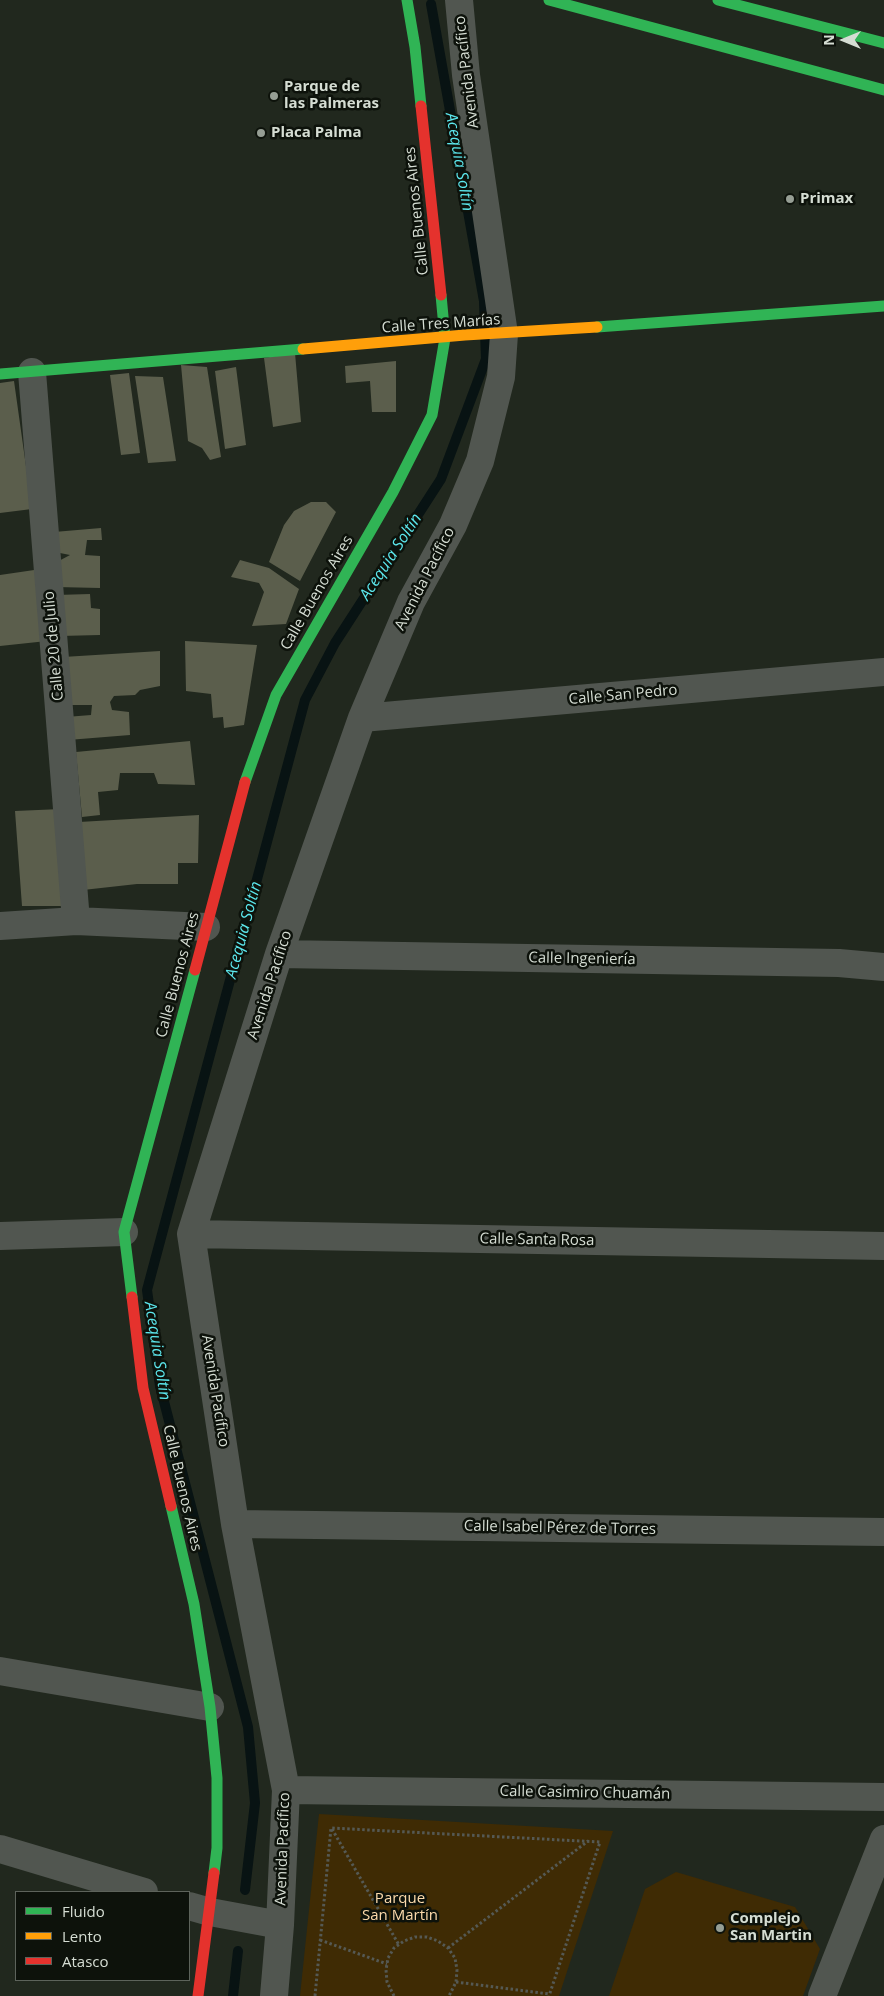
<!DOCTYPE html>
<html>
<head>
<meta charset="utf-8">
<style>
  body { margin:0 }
  #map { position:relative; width:884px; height:1996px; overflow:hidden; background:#21281e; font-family:"Open Sans",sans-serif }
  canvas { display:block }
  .legend { position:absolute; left:15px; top:1891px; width:175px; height:90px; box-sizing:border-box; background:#0d120b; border:1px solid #5d635b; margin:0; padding:6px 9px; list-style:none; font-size:15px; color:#d5ddd3 }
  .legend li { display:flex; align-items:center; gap:10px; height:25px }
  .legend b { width:25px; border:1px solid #5d635b }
  .north { position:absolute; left:819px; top:15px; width:50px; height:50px; -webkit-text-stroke:4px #0d120b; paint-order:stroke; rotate:270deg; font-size:14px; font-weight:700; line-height:20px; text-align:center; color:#d5ddd3 }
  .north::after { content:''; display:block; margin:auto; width:18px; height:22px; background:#d5ddd3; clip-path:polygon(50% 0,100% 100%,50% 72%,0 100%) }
</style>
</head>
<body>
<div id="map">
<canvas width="884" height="1996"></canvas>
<ul class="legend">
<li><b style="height:6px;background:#30b455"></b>Fluido</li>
<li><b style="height:6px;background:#ff9f0a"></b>Lento</li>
<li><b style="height:6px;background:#e5322d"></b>Atasco</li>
</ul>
<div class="north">N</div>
</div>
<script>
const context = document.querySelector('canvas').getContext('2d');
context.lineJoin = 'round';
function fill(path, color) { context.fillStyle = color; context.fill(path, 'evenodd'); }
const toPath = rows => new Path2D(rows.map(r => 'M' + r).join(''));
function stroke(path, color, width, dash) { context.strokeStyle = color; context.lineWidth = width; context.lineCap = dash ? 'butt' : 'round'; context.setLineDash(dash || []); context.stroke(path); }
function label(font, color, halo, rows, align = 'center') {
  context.font = font + ' "Open Sans",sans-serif'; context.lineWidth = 5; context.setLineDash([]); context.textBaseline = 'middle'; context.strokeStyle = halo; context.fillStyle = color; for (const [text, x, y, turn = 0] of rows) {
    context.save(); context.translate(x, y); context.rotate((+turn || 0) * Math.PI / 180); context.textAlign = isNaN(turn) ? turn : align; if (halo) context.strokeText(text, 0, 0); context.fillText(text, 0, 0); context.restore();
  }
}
fill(toPath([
  [319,1814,613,1831,559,1996,300,1996],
  [676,1872,795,1907,820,1949,803,1996,609,1996,645,1889]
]), '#3f2b04');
stroke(toPath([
  [245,1890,255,1803,248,1727,160,1386,147,1290,305,700,335,643,441,479,486,359,484,301,431,4],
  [233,1996,238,1951]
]), '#081313', 10);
fill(toPath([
  [295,353,301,422,273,427,264,358],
  [396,361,396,412,372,412,370,381,346,383,345,366],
  [181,365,207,367,221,457,210,460,202,448,188,441],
  [236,367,246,445,225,449,215,371],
  [129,373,140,453,121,455,110,375],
  [135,376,163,377,176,461,148,463],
  [14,381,32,509,0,513,0,383],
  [311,502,326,502,336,512,300,581,269,562,284,525,294,511],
  [101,528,102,540,87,540,85,555,100,556,100,588,56,587,55,563,70,555,55,552,54,532],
  [240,560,269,568,299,589,286,624,252,626,264,592,259,583,231,577],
  [41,569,47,641,0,646,0,575],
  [90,594,91,608,100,609,100,635,60,636,56,595],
  [185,641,257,645,244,725,224,728,223,717,213,718,211,694,186,691],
  [160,651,160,686,140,690,135,695,114,696,110,702,112,710,129,712,130,735,68,740,66,717,91,715,92,705,66,705,63,657],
  [190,741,195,785,158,784,154,773,120,773,118,790,98,792,100,815,82,817,76,752],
  [61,809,67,906,22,906,15,811],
  [199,815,198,863,178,863,178,884,137,884,83,890,79,822]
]), '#5b5e4c');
stroke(toPath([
  [332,1829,399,1945],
  [320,1940,387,1964],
  [448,1948,588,1841],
  [456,1982,549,1994],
  [315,1996,331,1828,600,1842,549,1996],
  [394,1996,387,1982,386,1970,388,1958,394,1948,404,1941,415,1937,427,1937,438,1941,448,1948,455,1958,457,1970,456,1982,449,1996]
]), '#555954', 3, [2.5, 2.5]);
stroke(toPath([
  [32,372,76,921],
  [362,718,884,672],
  [0,926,76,921,206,927],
  [279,954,839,963,884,967],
  [191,1234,884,1246],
  [0,1236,124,1232],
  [235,1524,884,1532],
  [0,1671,210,1707],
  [286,1790,884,1797],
  [0,1849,144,1892],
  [189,1906,210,1912,280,1925],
  [274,1996,280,1925,286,1790,235,1524,191,1234,279,954,362,718,411,602,453,525,480,461,501,377,504,334,466,75,459,0],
  [822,1996,884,1839]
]), '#515650', 28);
stroke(toPath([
  [407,0,415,47,421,106],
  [549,0,884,90],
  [718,0,884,43],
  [597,327,884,306],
  [0,374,303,349],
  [245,782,276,695,393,492,432,415,445,338,441,295],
  [132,1297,124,1232,195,970],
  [171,1506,194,1604,210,1707,217,1778,217,1848,214,1873]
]), '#30b455', 11);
stroke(toPath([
  [303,349,465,335,597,327]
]), '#ff9f0a', 11);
stroke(toPath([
  [421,106,441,295],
  [195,970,245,782],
  [132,1297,143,1388,171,1506],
  [198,1996,214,1873]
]), '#e5322d', 11);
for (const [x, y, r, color] of [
  [274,96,5,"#969e94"],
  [261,133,5,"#969e94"],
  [790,199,5,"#969e94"],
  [720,1928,5,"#969e94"]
]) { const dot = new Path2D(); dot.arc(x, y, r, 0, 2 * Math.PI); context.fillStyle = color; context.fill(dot); stroke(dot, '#0d120b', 2); }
label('15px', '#d5ddd3', '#0d120b', [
  ["Avenida Pacífico",467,72,-97],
  ["Calle Buenos Aires",417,211,-96],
  ["Calle Tres Marías",441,324,-4],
  ["Avenida Pacífico",425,579,-63],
  ["Calle Buenos Aires",317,593,-60],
  ["Calle 20 de Julio",54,646,-95],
  ["Calle San Pedro",623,695,-5],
  ["Calle Ingeniería",582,959,1],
  ["Calle Buenos Aires",178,975,-75],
  ["Avenida Pacífico",270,985,-72],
  ["Calle Santa Rosa",537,1240,1],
  ["Avenida Pacífico",215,1391,81],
  ["Calle Buenos Aires",182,1488,77],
  ["Calle Isabel Pérez de Torres",560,1528,1],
  ["Calle Casimiro Chuamán",585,1793,1],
  ["Avenida Pacífico",283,1849,-88]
]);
label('bold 15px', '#d5ddd3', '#0d120b', [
  ["Parque de",284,87],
  ["las Palmeras",284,104],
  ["Placa Palma",271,133],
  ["Primax",800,199],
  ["Complejo",730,1919],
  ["San Martin",730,1936]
], 'left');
label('15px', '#fcdaab', '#0d120b', [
  ["Parque",400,1899],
  ["San Martín",400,1916]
]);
label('italic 16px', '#5ce7ed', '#0d120b', [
  ["Acequia Soltín",459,162,80],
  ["Acequia Soltín",391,557,-57],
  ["Acequia Soltín",244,930,-75],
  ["Acequia Soltín",157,1351,81]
]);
</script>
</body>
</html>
